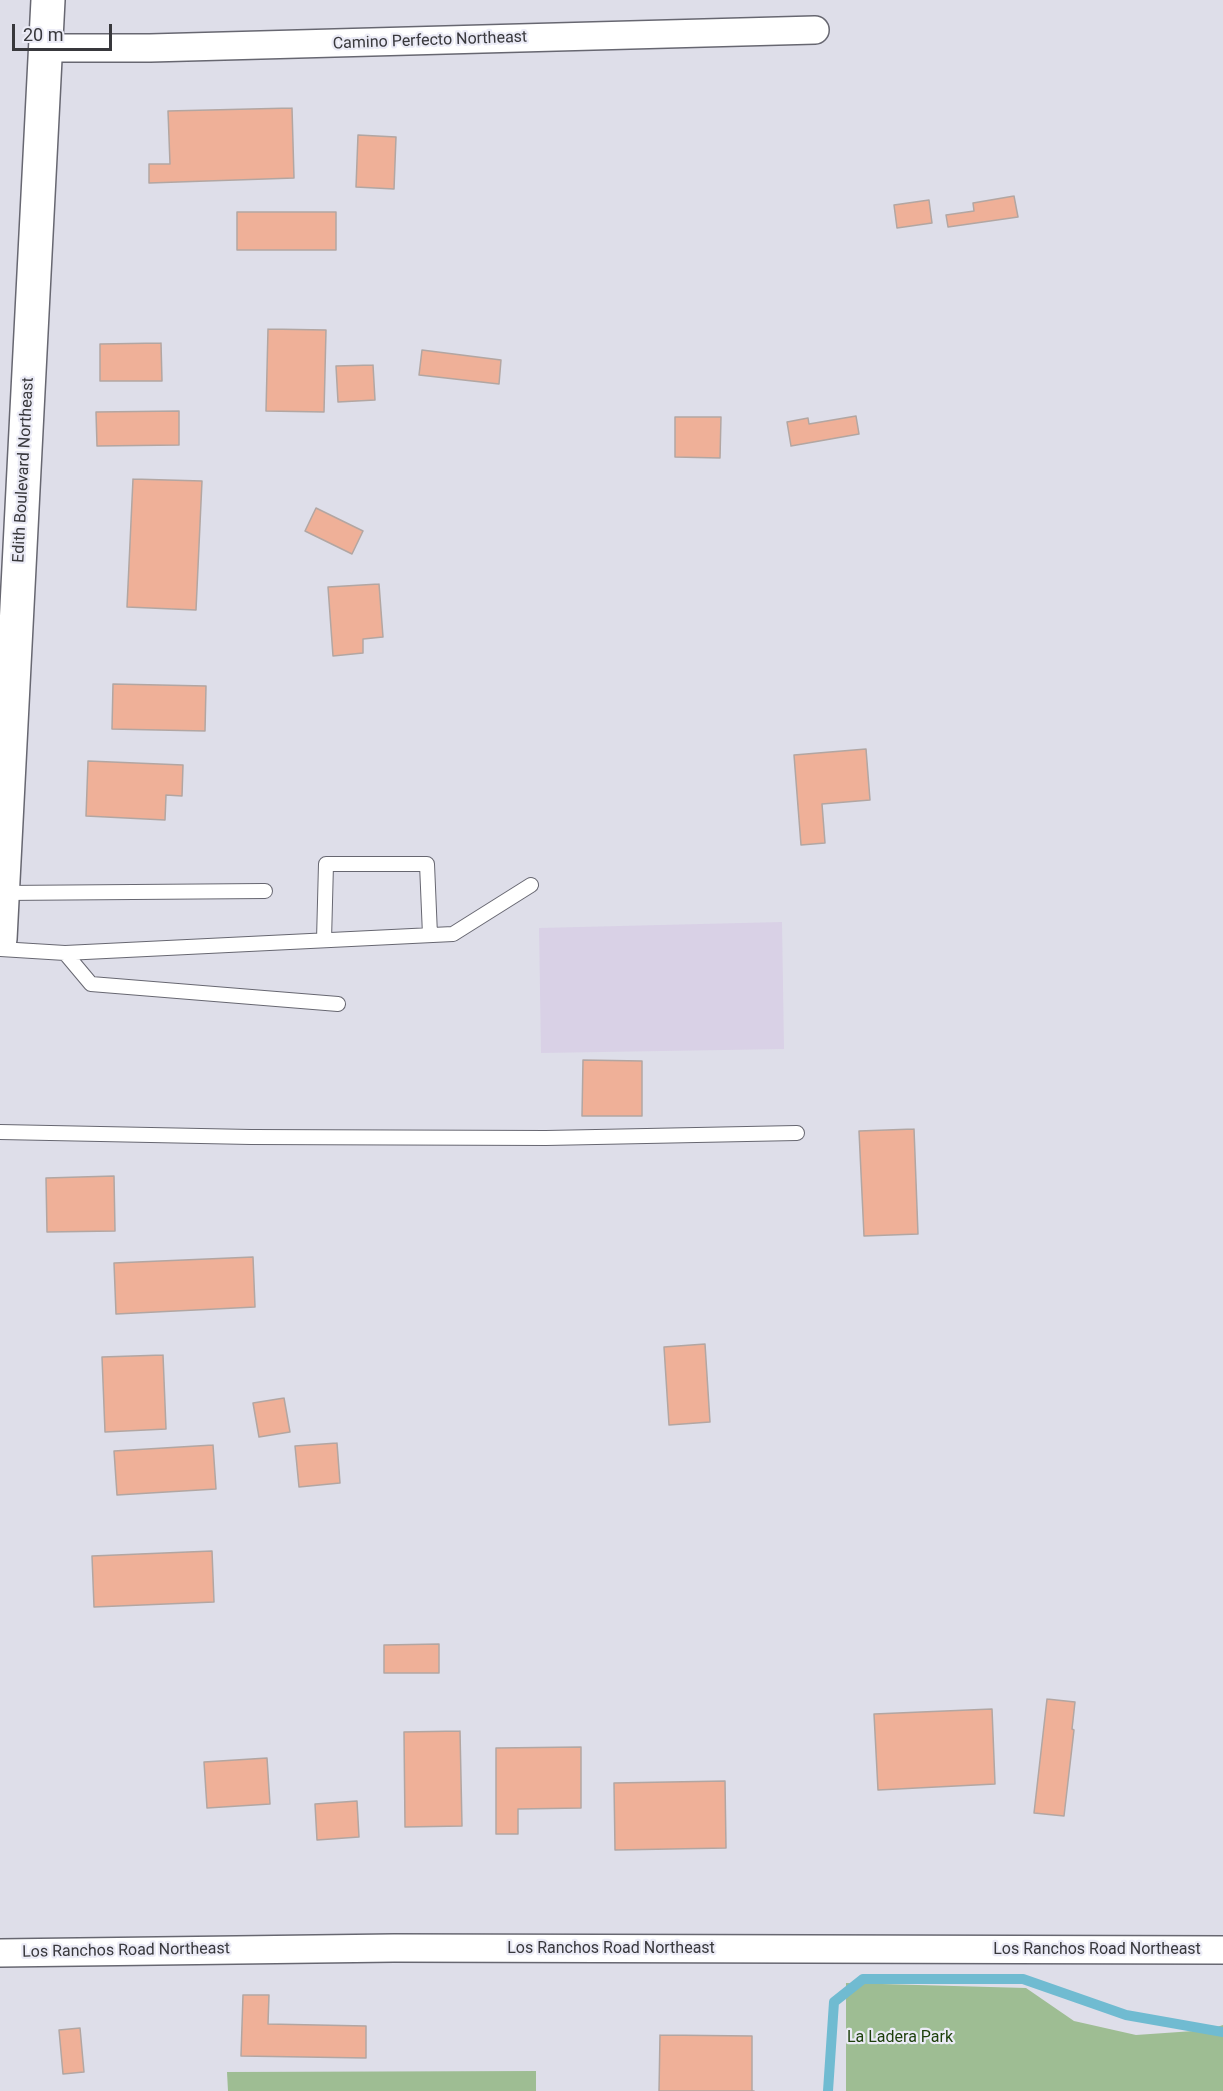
<!DOCTYPE html>
<html>
<head>
<meta charset="utf-8">
<style>
  body { margin:0 }
  #map { position:relative; width:1223px; height:2091px; overflow:hidden; background:#dedee9; font-family:Roboto,sans-serif }
  canvas { display:block }
  .scale { position:absolute; left:12px; top:24px; width:100px; height:27px; box-sizing:border-box; border:3px solid #38383c; border-top:0; padding-left:8px; font-size:18px; line-height:21px; white-space:nowrap; color:#38383c; -webkit-text-stroke:4px #ebebf6; paint-order:stroke }
</style>
</head>
<body>
<div id="map">
<canvas width="1223" height="2091"></canvas>
<div class="scale">20 m</div>
</div>
<script>
const context = document.querySelector('canvas').getContext('2d');
context.lineJoin = 'round';
function fill(path, color) { context.fillStyle = color; context.fill(path, 'evenodd'); }
const toPath = rows => new Path2D(rows.map(r => 'M' + r).join(''));
function stroke(path, color, width, dash) { context.strokeStyle = color; context.lineWidth = width; context.lineCap = dash ? 'butt' : 'round'; context.setLineDash(dash || []); context.stroke(path); }
function label(font, color, halo, rows, align = 'center') {
  context.font = font + ' Roboto,sans-serif'; context.lineWidth = 4.5; context.setLineDash([]); context.textBaseline = 'middle'; context.strokeStyle = halo; context.fillStyle = color; for (const [text, x, y, turn = 0] of rows) {
    context.save(); context.translate(x, y); context.rotate((+turn || 0) * Math.PI / 180); context.textAlign = isNaN(turn) ? turn : align; if (halo) context.strokeText(text, 0, 0); context.fillText(text, 0, 0); context.restore();
  }
}
fill(toPath([
  [782,922,784,1049,541,1053,539,928]
]), '#d9d1e6');
fill(toPath([
  [846,1983,1026,1988,1074,2021,1136,2035,1208,2030,1223,2025,1223,2091,846,2091],
  [536,2071,536,2091,228,2091,227,2072]
]), '#9ebd93');
stroke(toPath([
  [828,2091,834,2002,863,1979,1023,1979,1126,2015,1223,2032]
]), '#70bbd1', 10);
const building = toPath([
  [292,108,294,178,149,183,149,164,170,164,168,111,292,108],
  [358,135,396,137,394,189,356,187,358,135],
  [1014,196,1018,217,948,227,946,215,974,211,973,203,1014,196],
  [929,200,932,223,897,228,894,205,929,200],
  [237,212,336,212,336,250,237,250,237,212],
  [268,329,326,330,324,412,266,411,268,329],
  [161,343,162,381,100,381,100,344,161,343],
  [422,350,501,360,499,384,419,375,422,350],
  [373,365,375,400,338,402,336,366,373,365],
  [179,411,179,445,97,446,96,412,179,411],
  [856,416,859,434,791,446,787,422,808,418,809,424,856,416],
  [675,417,721,417,720,458,675,457,675,417],
  [133,479,202,481,196,610,127,607,133,479],
  [316,508,363,531,352,554,305,531,316,508],
  [379,584,383,637,363,639,363,653,333,656,328,587,379,584],
  [113,684,206,686,205,731,112,729,113,684],
  [866,749,870,800,822,804,825,843,801,845,794,755,866,749],
  [88,761,183,765,182,796,166,795,165,820,86,816,88,761],
  [583,1060,642,1061,642,1116,582,1116,583,1060],
  [914,1129,918,1234,864,1236,859,1131,914,1129],
  [114,1176,115,1231,47,1232,46,1178,114,1176],
  [253,1257,255,1307,116,1314,114,1263,253,1257],
  [705,1344,710,1422,669,1425,664,1347,705,1344],
  [163,1355,166,1429,105,1432,102,1357,163,1355],
  [284,1398,290,1432,259,1437,253,1403,284,1398],
  [337,1443,340,1483,299,1487,295,1446,337,1443],
  [213,1445,216,1489,117,1495,114,1451,213,1445],
  [212,1551,214,1602,94,1607,92,1556,212,1551],
  [439,1644,439,1673,384,1673,384,1645,439,1644],
  [1047,1699,1075,1702,1072,1729,1074,1730,1064,1816,1034,1813,1047,1699],
  [992,1709,995,1784,878,1790,874,1714,992,1709],
  [460,1731,462,1826,405,1827,404,1732,460,1731],
  [581,1747,581,1808,518,1809,518,1834,496,1834,496,1748,581,1747],
  [267,1758,270,1804,207,1808,204,1762,267,1758],
  [725,1781,726,1848,615,1850,614,1783,725,1781],
  [357,1801,359,1837,317,1840,315,1804,357,1801],
  [243,1995,269,1995,268,2024,366,2026,366,2058,241,2056,243,1995],
  [80,2028,84,2072,63,2074,59,2030,80,2028],
  [660,2035,752,2036,752,2091,754,2091,659,2091,660,2035]
]);
fill(building, '#efb098');
stroke(building, '#b2a6a2', 1.5);
const lane = toPath([
  [2,893,265,891],
  [324,940,326,864,427,864,430,935],
  [0,949,65,953,453,934,531,885],
  [65,953,91,984,338,1004],
  [0,1132,251,1137,546,1138,797,1133]
]);
const street = toPath([
  [46,48,150,48,815,30],
  [0,1953,394,1948,1223,1950]
]);
const secondary = toPath([
  [0,939,48,0]
]);
stroke(lane, '#676771', 16);
stroke(street, '#676771', 30);
stroke(secondary, '#676771', 36);
stroke(lane, '#fff', 14);
stroke(street, '#fff', 27);
stroke(secondary, '#fff', 33);
label('16px', '#38383c', '#ebebf6', [
  ["Camino Perfecto Northeast",430,41,-2],
  ["Edith Boulevard Northeast",24,470,-87],
  ["Los Ranchos Road Northeast",611,1949],
  ["Los Ranchos Road Northeast",1097,1950],
  ["Los Ranchos Road Northeast",126,1951,-1]
]);
label('16px', '#1c3f0a', '#ebebf6', [
  ["La Ladera Park",900,2038]
]);
</script>
</body>
</html>
